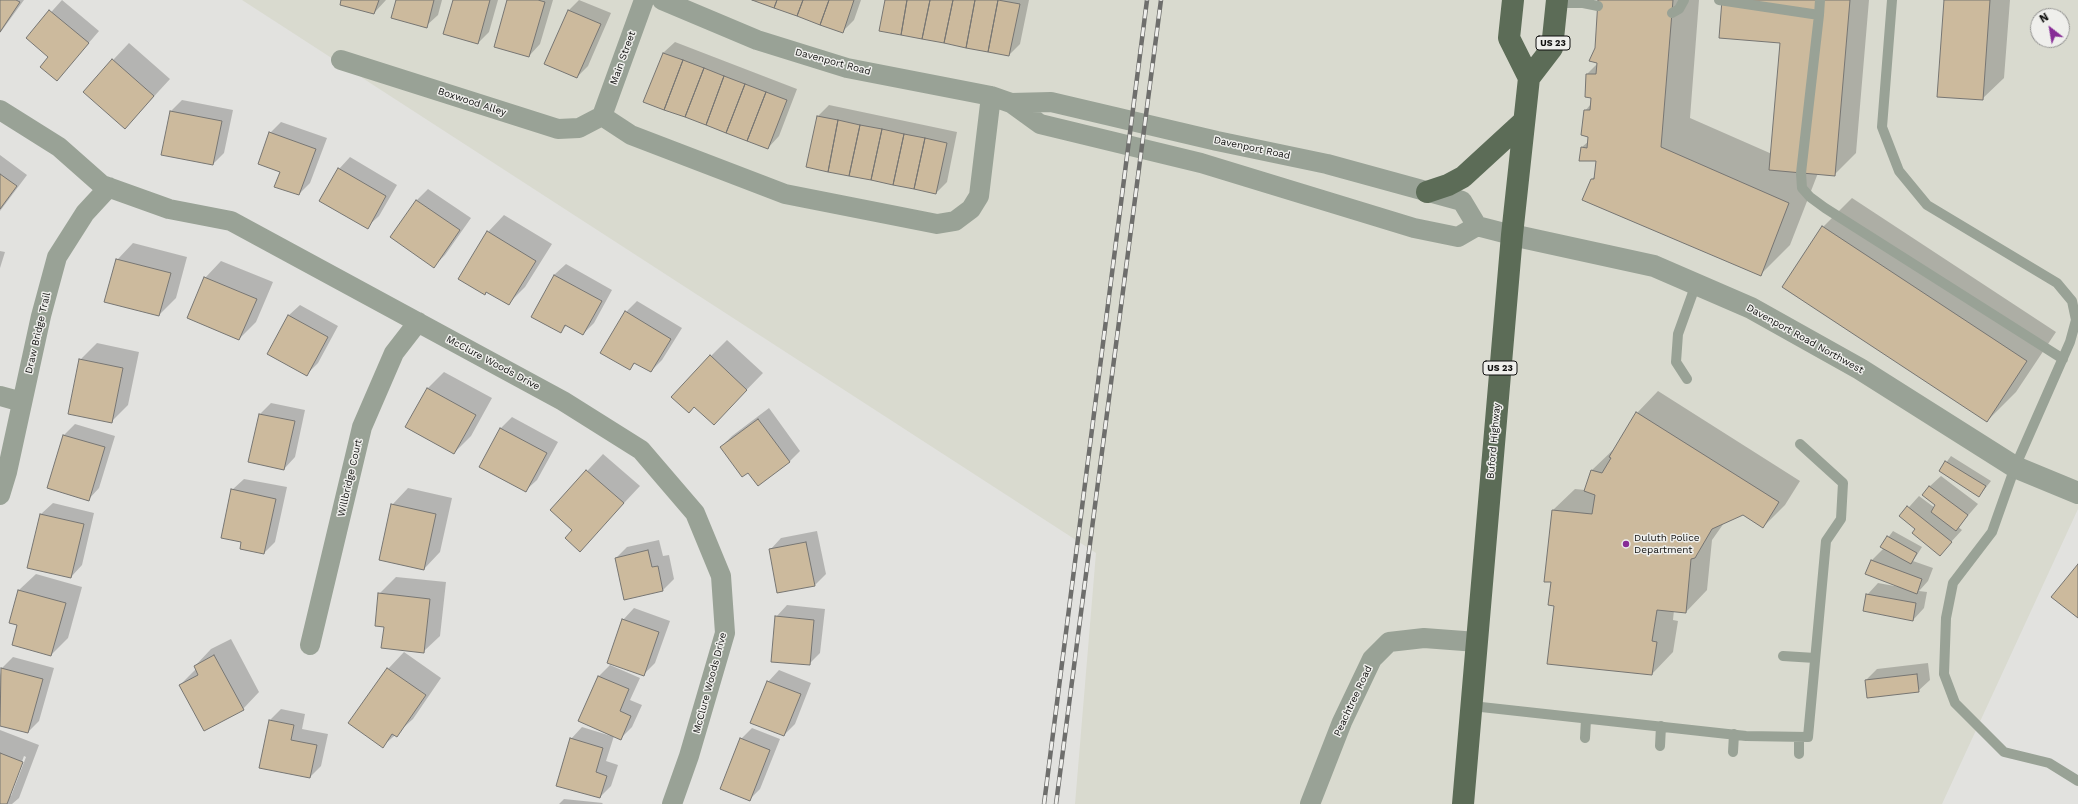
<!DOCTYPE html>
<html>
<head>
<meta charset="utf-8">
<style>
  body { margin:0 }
  #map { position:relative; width:2078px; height:804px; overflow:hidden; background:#e2e2df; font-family:"Work Sans",sans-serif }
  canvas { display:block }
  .north { position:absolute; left:2030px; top:8px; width:40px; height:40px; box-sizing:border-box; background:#efefec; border:1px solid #959593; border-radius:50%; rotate:329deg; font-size:11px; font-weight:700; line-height:16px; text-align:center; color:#0f0f0e }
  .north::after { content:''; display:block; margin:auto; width:14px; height:18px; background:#872b96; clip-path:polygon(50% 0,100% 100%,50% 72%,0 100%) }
</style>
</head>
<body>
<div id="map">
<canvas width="2078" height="804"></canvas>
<div class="north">N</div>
</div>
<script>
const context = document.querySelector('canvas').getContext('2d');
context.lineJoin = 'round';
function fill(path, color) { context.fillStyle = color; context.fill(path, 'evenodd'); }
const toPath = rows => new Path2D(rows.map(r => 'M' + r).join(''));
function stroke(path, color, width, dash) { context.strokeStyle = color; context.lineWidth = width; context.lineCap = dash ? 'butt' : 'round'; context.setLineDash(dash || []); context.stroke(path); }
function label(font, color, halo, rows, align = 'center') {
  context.font = font + ' "Work Sans",sans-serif'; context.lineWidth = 3; context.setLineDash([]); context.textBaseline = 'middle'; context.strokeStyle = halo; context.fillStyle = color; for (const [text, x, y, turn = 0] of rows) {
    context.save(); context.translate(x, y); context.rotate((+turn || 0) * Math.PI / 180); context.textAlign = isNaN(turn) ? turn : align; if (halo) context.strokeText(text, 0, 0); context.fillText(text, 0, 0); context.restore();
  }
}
fill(toPath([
  [242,0,2078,0,2078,509,1942,804,1075,804,1096,553],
  [2038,16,2062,16,2062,40,2038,40]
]), '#d9dacf');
fill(toPath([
  [0,0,24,0,0,33],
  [62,0,99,31,57,80,50,56,28,38],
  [342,0,386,0,374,13],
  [397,0,442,0,438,15,426,26],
  [454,0,498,0,489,32,478,43],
  [508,0,553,0,540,44,529,56],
  [579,0,611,13,588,66,577,77,568,11],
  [753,0,861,0,854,20,843,31],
  [886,0,1029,0,1020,44,1009,55],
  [1599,0,1699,0,1690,118,1772,154,1781,42,1724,0,1869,0,1856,153,1834,175,1818,173,1790,245,1761,274,1592,179,1595,176,1598,160,1582,147,1589,141,1585,111,1591,104,1592,97,1587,74,1598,63,1596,48],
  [1945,0,2010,0,2004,78,1982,99],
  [675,42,797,89,779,136,768,148,663,53],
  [129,43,170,79,125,128,84,91],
  [182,100,233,110,224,153,213,164,162,154,171,111],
  [829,105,957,132,947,182,936,193,818,116],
  [281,122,327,138,310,183,299,194,281,171,270,133],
  [0,155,27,175,0,211],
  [350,157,397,185,379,216,367,227,339,169],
  [428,189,471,218,445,255,434,266,392,237,417,200],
  [1852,198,2056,332,2016,392,1987,421,1823,227],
  [504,215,552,244,525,287,508,304,487,291,488,232],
  [133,243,187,257,176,298,159,315,117,260],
  [0,251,5,252,0,268],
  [221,261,273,282,256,322,239,339,205,278],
  [566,264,612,290,594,323,583,334,567,325,560,332,554,275],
  [637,301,682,328,662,360,651,371,636,362,629,369,626,312],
  [300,305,338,326,318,363,307,374,288,316],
  [727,340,763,373,730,407,695,406,711,356],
  [97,343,139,352,128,405,111,422,80,360],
  [444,372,492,398,471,436,454,453,427,389],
  [1658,391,1800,481,1785,505,1763,527,1743,514,1724,523,1712,540,1707,590,1686,612,1674,610,1673,620,1678,621,1673,652,1652,674,1555,605,1552,581,1553,510,1575,489,1585,490,1592,470,1614,449,1637,413],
  [271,403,305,410,295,457,284,469,260,414],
  [769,408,800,451,789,462,749,472,721,447,732,436],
  [512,417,558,442,537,480,525,491,480,467,501,428],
  [75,424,115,436,99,488,88,500,64,435],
  [603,454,640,486,580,550,573,530,551,510],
  [1951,456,1991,481,1979,496,1940,471],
  [1941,476,1978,504,1958,527,1962,530,1940,554,1917,529,1901,516,1919,496,1935,508,1936,505,1929,487],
  [244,479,287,487,275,542,264,553,241,549,242,541,232,490],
  [408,488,452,498,440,552,424,569,392,505],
  [53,503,94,513,82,565,71,577,29,567,41,514],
  [817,531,826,574,815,585,770,550,781,538],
  [1893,531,1922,547,1913,561,1933,568,1928,581,1919,591,1927,592,1924,608,1913,620,1867,595,1878,583,1900,587,1872,560,1884,548,1882,546],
  [659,540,663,556,669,555,674,579,662,591,616,558,627,547],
  [36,574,82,587,68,638,51,655,19,625,10,622,19,590],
  [396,577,446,582,440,636,423,652,385,627,379,594],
  [787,605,825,609,820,653,809,664,776,617],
  [634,608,670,621,655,663,644,674,623,620],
  [231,639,259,692,243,709,180,685,196,669,195,666,211,649],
  [404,652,441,678,413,719,383,746,388,669],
  [13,657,54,668,39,721,28,732,0,725,0,676,2,668],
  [1928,663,1930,680,1918,691,1866,680,1877,669],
  [610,665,640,678,630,700,642,705,632,727,621,738,614,736,606,761,618,765,611,786,600,797,571,739,582,727,611,736,580,721,599,676],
  [779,670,811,683,795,724,784,735,768,682],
  [281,709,305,714,302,729,328,734,321,766,310,777,270,720],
  [752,728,780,739,760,789,749,800,741,739],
  [0,730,39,745,19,798,12,804,0,804],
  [24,756,26,757,11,796,9,796],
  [564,799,603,803,602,804,559,804]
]), '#0003');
const building = toPath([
  [0,0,16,0,20,2,0,32,0,0],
  [341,0,379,0,374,14,340,5,341,0],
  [396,0,434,0,427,28,391,18,396,0],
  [453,0,490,0,478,44,443,34,453,0],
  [507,0,538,0,545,2,529,57,494,47,507,0],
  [752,0,777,0,774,8,752,0],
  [777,0,803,0,797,16,774,8,777,0],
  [803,0,829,0,820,25,797,16,803,0],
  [829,0,854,0,843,33,820,25,829,0],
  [885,0,907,0,901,35,879,31,885,0],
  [907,0,930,0,922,39,901,35,907,0],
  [930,0,953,0,944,43,922,39,930,0],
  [953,0,975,0,966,48,944,43,953,0],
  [975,0,998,0,988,52,966,48,975,0],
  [998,0,1020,4,1009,56,988,52,998,0],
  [1598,0,1673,0,1661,147,1789,203,1761,276,1582,200,1591,179,1594,179,1596,161,1579,161,1581,147,1587,148,1588,137,1581,135,1584,110,1590,110,1591,98,1585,97,1586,74,1596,74,1597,63,1589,61,1595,48,1598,0],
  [1722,0,1850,0,1835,176,1769,170,1780,43,1719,38,1722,0],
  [1944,0,1990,0,1983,100,1937,97,1944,0],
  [49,10,89,43,57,81,40,67,48,57,26,38,49,10],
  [568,10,601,24,577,78,544,64,568,10],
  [663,53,683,60,664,110,643,102,663,53],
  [112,59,154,96,125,129,83,92,112,59],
  [683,60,704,68,685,117,664,110,683,60],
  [704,68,724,76,706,125,685,117,704,68],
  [724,76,745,84,726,133,706,125,724,76],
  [745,84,766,92,747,141,726,133,745,84],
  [766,92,787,100,768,149,747,141,766,92],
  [170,111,222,121,213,165,161,155,170,111],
  [817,116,838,120,828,172,806,167,817,116],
  [838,120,860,125,849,176,828,172,838,120],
  [860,125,882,129,871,180,849,176,860,125],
  [882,129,904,134,893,185,871,180,882,129],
  [269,132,316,149,299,195,274,187,280,172,258,164,269,132],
  [904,134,925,138,914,189,893,185,904,134],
  [925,138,947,143,936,194,914,189,925,138],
  [338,168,386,196,368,229,319,201,338,168],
  [0,174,17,186,0,209,0,174],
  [416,200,460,230,434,268,390,237,416,200],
  [1822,226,2027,361,1987,422,1782,287,1822,226],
  [487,231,536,261,509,305,486,292,485,295,458,279,487,231],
  [116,259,171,273,159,316,104,302,116,259],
  [554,275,602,301,583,335,565,325,561,333,531,317,554,275],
  [204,277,257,299,239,340,187,318,204,277],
  [625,311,671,339,651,372,634,363,630,370,600,353,625,311],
  [288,315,328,337,307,376,267,354,288,315],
  [710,355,747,390,714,425,694,407,689,413,671,397,710,355],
  [79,359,123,368,112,423,68,414,79,359],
  [427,388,476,415,454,454,405,427,427,388],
  [1636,412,1779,502,1763,528,1743,515,1712,529,1695,558,1691,559,1686,613,1657,610,1652,641,1657,642,1652,675,1547,664,1554,606,1548,605,1551,582,1544,582,1552,510,1592,514,1595,495,1584,491,1591,470,1602,473,1611,458,1609,457,1636,412],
  [259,414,295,421,284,470,248,462,259,414],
  [758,419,790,462,758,486,748,473,742,477,720,447,758,419],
  [500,428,547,453,526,492,479,467,500,428],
  [63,435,105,447,89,501,47,488,63,435],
  [1945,461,1986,486,1979,497,1939,471,1945,461],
  [586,470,624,503,580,552,565,538,572,530,550,510,586,470],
  [1929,486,1968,515,1956,531,1931,512,1935,505,1922,495,1929,486],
  [231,489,276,499,264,554,240,549,241,542,221,538,231,489],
  [391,504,436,514,424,570,379,560,391,504],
  [1907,506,1952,542,1940,556,1912,533,1915,529,1899,516,1907,506],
  [40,514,84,524,71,578,27,568,40,514],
  [1887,536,1917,553,1911,564,1880,547,1887,536],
  [806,542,815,586,777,593,769,549,806,542],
  [648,550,652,567,658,566,663,591,624,600,615,558,648,550],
  [1871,560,1922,579,1917,594,1865,574,1871,560],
  [2078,564,2078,618,2051,597,2078,564],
  [18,590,66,603,51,656,12,645,17,625,9,623,18,590],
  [378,593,430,599,424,653,381,648,384,627,375,626,378,593],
  [1866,594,1916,603,1913,621,1863,611,1866,594],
  [775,616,814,620,810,665,771,662,775,616],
  [622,619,659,632,644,676,607,663,622,619],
  [214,655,244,710,204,731,179,685,198,675,194,666,214,655],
  [1,668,43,679,28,733,0,726,1,668],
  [387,668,426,695,397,737,392,734,383,748,348,723,387,668],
  [1917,674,1919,692,1867,698,1865,680,1917,674],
  [598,676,629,689,620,711,631,716,621,740,578,721,598,676],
  [767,681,801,694,784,736,750,723,767,681],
  [269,720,294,725,291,740,317,745,310,778,259,768,269,720],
  [570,738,603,748,596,772,607,776,600,798,556,786,570,738],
  [740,738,770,750,750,801,720,789,740,738],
  [0,753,23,762,7,804,0,804,0,753]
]);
fill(building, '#ccba9d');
stroke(building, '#777673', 1);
stroke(toPath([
  [1719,0,1819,15,1820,0],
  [1892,0,1882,127,1899,171,1927,205,2057,283,2072,301,2076,320,2070,342,2015,467,1992,532,1953,583,1946,618,1944,674,1955,703,2004,752,2049,763,2078,781],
  [1557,3,1583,3,1598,6],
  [1672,13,1679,9,1684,0],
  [1819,15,1801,173,1802,188,1810,197,1825,208,2063,359],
  [1687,379,1676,362,1678,334,1696,284],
  [1783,656,1815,658],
  [1472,706,1746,736,1808,737,1826,541,1841,519,1843,483,1800,444],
  [1585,738,1586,719],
  [1660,746,1661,726],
  [1733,752,1734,734],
  [1799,754,1799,737]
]), '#99a296', 10);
stroke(toPath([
  [662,0,757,40,847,68,991,96,1011,103,1040,124,1201,163,1414,228,1458,237,1477,226],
  [341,60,558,129,579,128,602,116],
  [1011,103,1051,102,1217,141,1327,164,1462,201,1477,226,1512,235],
  [0,110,59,147,102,185,169,209,231,221,563,401,641,450,695,513,721,576,725,633,689,756,672,804],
  [602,116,631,135,785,194,937,224,955,221,971,209,979,196,991,96],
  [602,116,644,0],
  [0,396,22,402],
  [0,495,7,472,41,316,57,257,85,213,109,187],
  [310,645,362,427,394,353,418,322],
  [1310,804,1342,722,1372,659,1389,642,1424,638,1477,642]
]), '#99a296', 20);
stroke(toPath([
  [1512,235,1654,266,1751,308,1860,369,2015,467,2078,493]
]), '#99a296', 22);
stroke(toPath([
  [1513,0,1509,38,1529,78],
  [1427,192,1448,185,1463,177,1524,121],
  [1463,804,1512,235,1529,78,1552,48,1557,0]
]), '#5c6c57', 22);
const rail = toPath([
  [1044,804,1147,0],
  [1056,804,1161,0]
]);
stroke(rail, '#6e6e6c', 4.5);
stroke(rail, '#efefec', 3, [9]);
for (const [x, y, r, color] of [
  [1626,544,4,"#872b96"]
]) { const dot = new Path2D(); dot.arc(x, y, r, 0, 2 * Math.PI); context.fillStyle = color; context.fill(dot); stroke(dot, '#efefec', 1.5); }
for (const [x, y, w] of [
  [1553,43,34],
  [1500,368,34]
]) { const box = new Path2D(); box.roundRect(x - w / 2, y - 7, w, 14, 3); context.fillStyle = '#efefec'; context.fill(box); stroke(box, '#0f0f0e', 1); }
label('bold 9px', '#0f0f0e', null, [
  ["US 23",1553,43],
  ["US 23",1500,368]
]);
label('10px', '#0f0f0e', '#efefec', [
  ["Main Street",623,58,-70],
  ["Davenport Road",833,62,15],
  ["Boxwood Alley",472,102,18],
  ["Davenport Road",1252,148,12],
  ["Draw Bridge Trail",38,333,-77],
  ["Davenport Road Northwest",1805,339,29],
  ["McClure Woods Drive",493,363,28],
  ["Buford Highway",1494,441,-85],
  ["Willbridge Court",350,478,-77],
  ["McClure Woods Drive",710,683,-75],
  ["Peachtree Road",1353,701,-65]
]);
label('10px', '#0f0f0e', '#efefec', [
  ["Duluth Police",1634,538],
  ["Department",1634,550]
], 'left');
</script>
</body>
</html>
